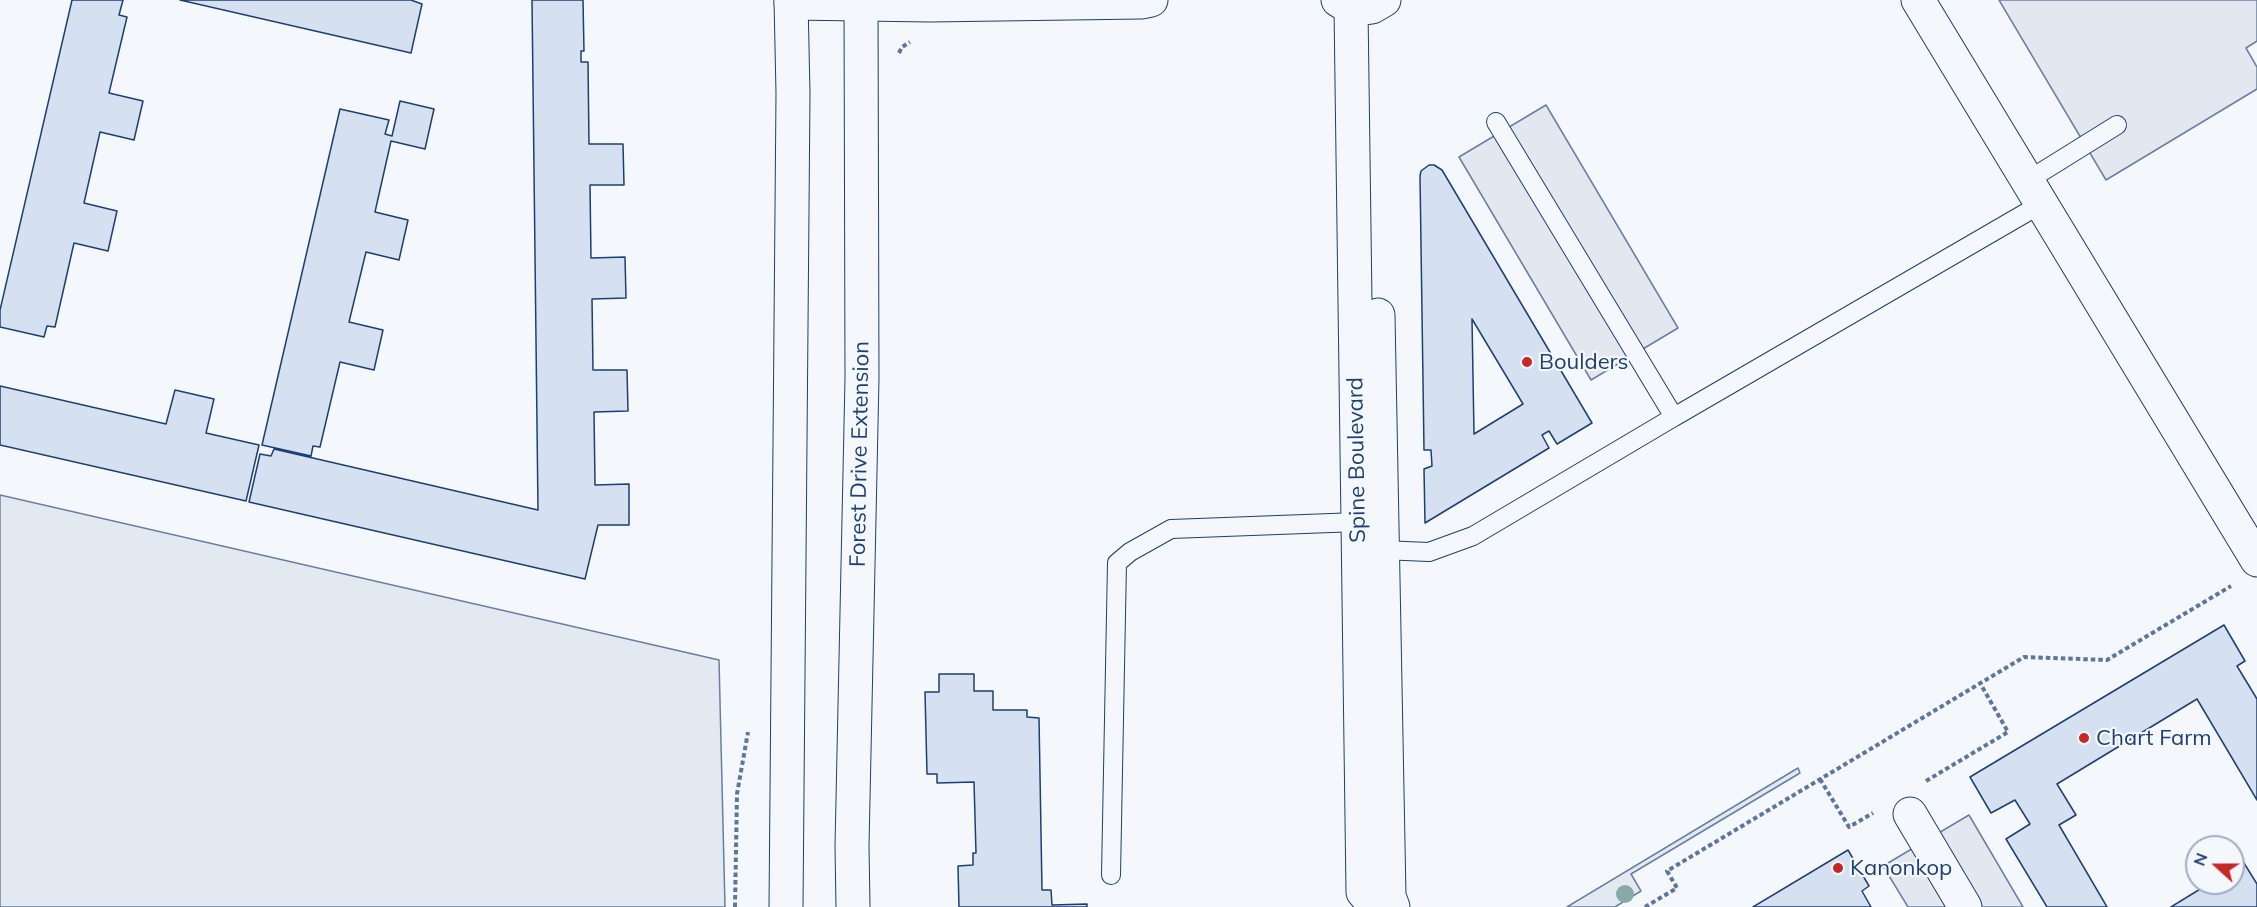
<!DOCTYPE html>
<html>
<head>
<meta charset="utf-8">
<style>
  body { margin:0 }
  #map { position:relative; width:2257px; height:907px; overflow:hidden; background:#f4f7fb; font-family:Mulish,sans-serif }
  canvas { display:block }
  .north { position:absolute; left:2185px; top:835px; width:60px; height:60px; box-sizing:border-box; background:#f4f7fb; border:2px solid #9eadc5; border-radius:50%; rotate:291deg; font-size:16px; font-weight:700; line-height:24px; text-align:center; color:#1d3f73 }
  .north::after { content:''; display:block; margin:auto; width:21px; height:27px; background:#c62828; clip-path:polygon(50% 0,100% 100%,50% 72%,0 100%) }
</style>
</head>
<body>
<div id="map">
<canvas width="2257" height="907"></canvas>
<div class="north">N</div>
</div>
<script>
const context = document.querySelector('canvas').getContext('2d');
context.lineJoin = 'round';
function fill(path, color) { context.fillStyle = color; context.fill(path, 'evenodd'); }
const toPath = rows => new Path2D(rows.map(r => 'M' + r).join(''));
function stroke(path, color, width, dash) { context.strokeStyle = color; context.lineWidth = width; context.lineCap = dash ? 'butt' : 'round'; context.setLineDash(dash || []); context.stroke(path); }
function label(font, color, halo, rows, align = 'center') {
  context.font = font + ' Mulish,sans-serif'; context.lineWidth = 4.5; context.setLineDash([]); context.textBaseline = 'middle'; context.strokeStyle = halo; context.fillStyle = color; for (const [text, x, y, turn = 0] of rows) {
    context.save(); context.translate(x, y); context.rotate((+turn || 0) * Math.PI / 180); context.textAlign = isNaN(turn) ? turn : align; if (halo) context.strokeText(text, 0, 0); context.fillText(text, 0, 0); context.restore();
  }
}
const green = toPath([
  [0,495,719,660,725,907,0,907,0,495],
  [1798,768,1800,773,1631,874,1641,891,1615,907,1567,907,1798,768]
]);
fill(green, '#e3e9f0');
stroke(green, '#687fa3', 1.5);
const parking = toPath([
  [1999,0,2257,0,2257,41,2246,48,2257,67,2257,89,2106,180,1999,0],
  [1546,105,1678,328,1591,380,1459,157,1546,105],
  [1969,815,2023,907,1908,907,1883,866,1969,815]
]);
fill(parking, '#e3e8f0');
stroke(parking, '#687fa3', 1.5);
const building = toPath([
  [72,0,123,0,119,15,127,17,109,93,143,101,134,140,100,132,84,203,117,211,108,251,74,243,55,327,47,326,44,337,0,327,0,310,72,0],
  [180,0,411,0,422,4,411,53,180,0],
  [532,0,583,0,584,51,581,51,581,62,588,62,589,144,623,144,624,185,590,185,591,258,625,257,626,298,592,299,593,370,627,370,628,411,594,412,595,485,629,484,629,525,598,525,585,579,249,502,260,454,271,456,274,449,538,510,532,0],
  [400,101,434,109,425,149,391,141,375,212,408,220,399,260,366,252,349,322,383,330,374,370,340,362,320,447,313,446,311,456,262,445,340,109,389,120,385,134,392,136,400,101],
  [1429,165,1434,165,1442,170,1592,423,1557,444,1549,431,1542,435,1549,448,1425,523,1424,469,1432,466,1431,450,1424,450,1420,176,1421,171,1429,165],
  [1472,319,1523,404,1474,434,1472,319],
  [0,386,166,424,175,390,214,399,206,433,259,445,246,501,0,445,0,386],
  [2224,625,2245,661,2237,666,2257,699,2257,800,2197,699,2057,784,2076,815,2059,825,2107,907,2047,907,2006,839,2030,824,2015,800,1991,813,1970,777,2224,625],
  [939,674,974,674,974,691,993,691,993,710,1027,710,1027,717,1039,718,1042,890,1051,890,1052,905,1087,904,1087,907,959,907,958,866,973,865,973,853,976,853,974,782,937,783,937,774,927,774,925,692,939,692,939,674],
  [1848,850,1869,886,1862,891,1871,907,1753,907,1848,850],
  [2244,863,2257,884,2257,907,2171,907,2210,883,2233,883,2233,869,2244,863]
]);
fill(building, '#d5e0f0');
stroke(building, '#1d3f73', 1.5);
const service = toPath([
  [2027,181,2117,125],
  [1674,417,2041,204],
  [1111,875,1117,563,1130,552,1171,529,1358,522,1382,550,1429,552,1473,536,1674,417,1496,122]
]);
const minor = toPath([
  [1338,0,1351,8,1358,9,1372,7,1384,0],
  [1918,0,2257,560],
  [791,3,930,5,1141,2,1151,0],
  [1351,8,1363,892,1376,907],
  [1378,315,1389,896,1393,907],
  [1910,814,1965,907]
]);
const tertiary = toPath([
  [786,907,793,93,791,0],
  [853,907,852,846,862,378,861,0]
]);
stroke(service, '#1d3f73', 20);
stroke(minor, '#1d3f73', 35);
stroke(tertiary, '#1d3f73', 35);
stroke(toPath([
  [899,53,902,47,910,42],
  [1820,779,1849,827,1873,813],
  [1926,781,2008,732,1980,683],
  [735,907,737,794,748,732],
  [1645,907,1677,888,1667,871,2024,657,2107,660,2231,586]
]), '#5e769c', 4, [4.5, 3]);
stroke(service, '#f4f7fb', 18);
stroke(minor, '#f4f7fb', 33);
stroke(tertiary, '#f4f7fb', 33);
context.fillStyle = '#86aba6';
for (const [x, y] of [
  [1625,894]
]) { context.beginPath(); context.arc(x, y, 9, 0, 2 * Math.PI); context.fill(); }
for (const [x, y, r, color] of [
  [1527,362,6,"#c62828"],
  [2084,738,6,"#c62828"],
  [1838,868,6,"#c62828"]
]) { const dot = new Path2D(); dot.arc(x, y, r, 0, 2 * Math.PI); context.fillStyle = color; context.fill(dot); stroke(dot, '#f4f7fb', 2); }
label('22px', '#1d3f73', '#f4f7fb', [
  ["Boulders",1539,362],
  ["Chart Farm",2096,738],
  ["Kanonkop",1850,868]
], 'left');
label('22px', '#1d3f73', '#f4f7fb', [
  ["Forest Drive Extension",860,454,-89],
  ["Spine Boulevard",1357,460,-91]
]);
</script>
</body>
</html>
